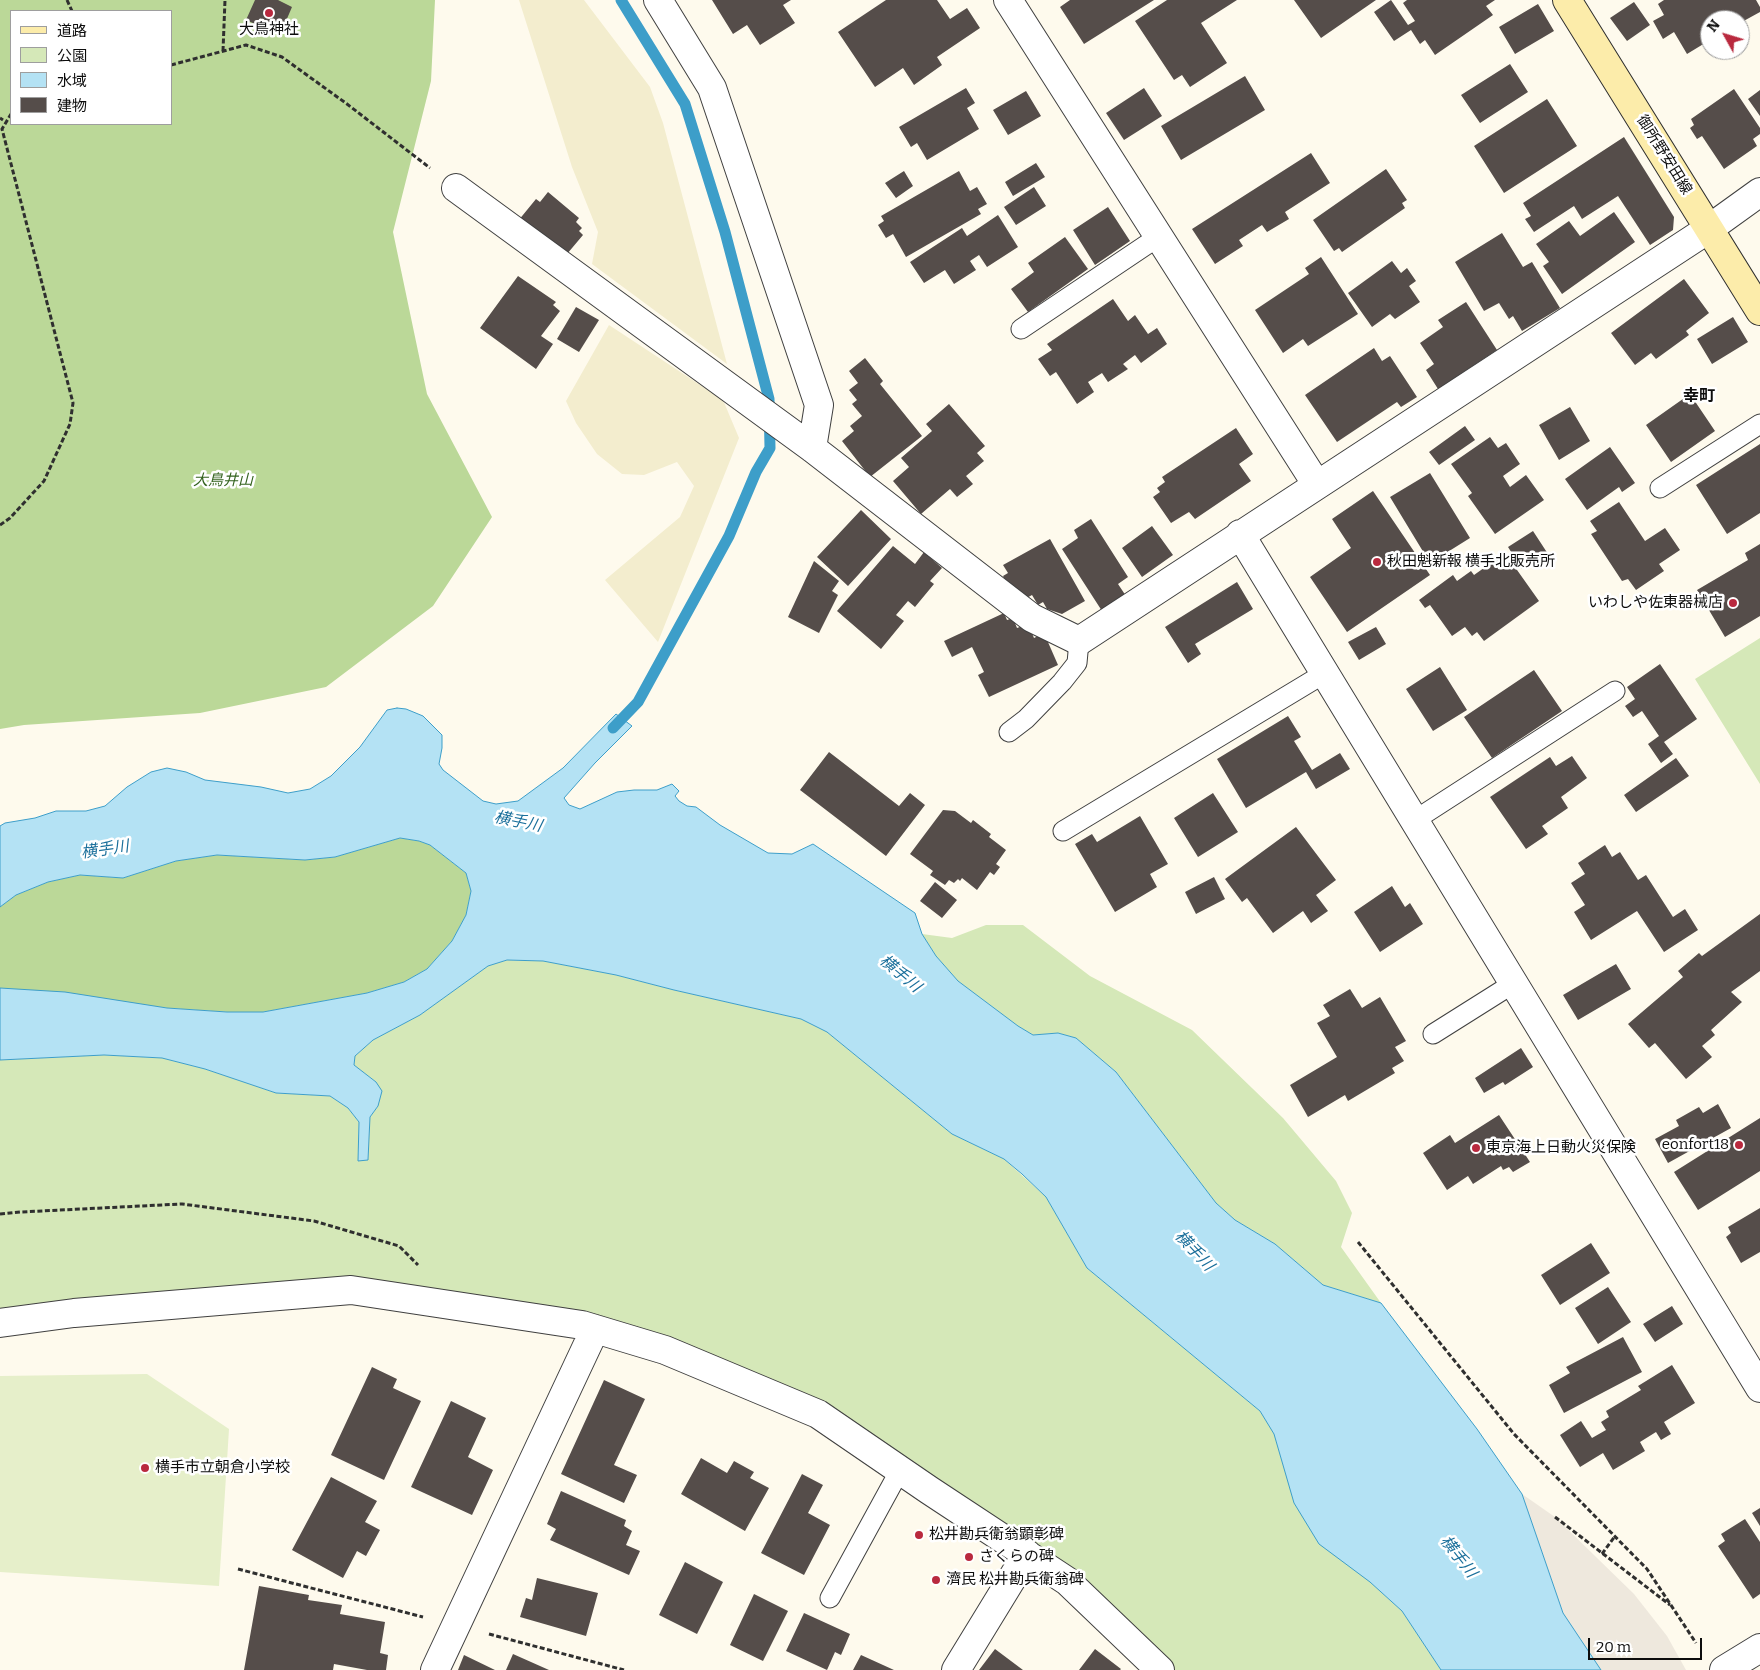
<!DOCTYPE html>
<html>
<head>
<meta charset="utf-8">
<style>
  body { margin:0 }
  #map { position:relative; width:1760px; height:1670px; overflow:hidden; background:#fefaed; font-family:Bitter,"Noto Sans JP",serif }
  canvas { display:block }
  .legend { position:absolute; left:10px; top:10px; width:162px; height:115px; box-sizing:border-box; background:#fff; border:1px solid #9e9e9e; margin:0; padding:6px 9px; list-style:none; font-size:15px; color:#0d0d0d }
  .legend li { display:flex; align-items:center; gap:10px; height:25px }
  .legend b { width:25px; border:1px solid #9e9e9e }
  .north { position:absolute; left:1700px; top:10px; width:50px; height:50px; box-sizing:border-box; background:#fff; border:1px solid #9e9e9e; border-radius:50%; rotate:309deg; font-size:14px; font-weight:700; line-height:20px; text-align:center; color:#0d0d0d }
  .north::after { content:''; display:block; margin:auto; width:18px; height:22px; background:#b9293e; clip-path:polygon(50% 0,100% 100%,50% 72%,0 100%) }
  .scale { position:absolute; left:1588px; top:1638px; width:114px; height:22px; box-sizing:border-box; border:2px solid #0d0d0d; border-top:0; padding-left:6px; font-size:15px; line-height:18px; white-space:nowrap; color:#0d0d0d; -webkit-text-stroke:4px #fff; paint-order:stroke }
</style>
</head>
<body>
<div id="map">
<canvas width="1760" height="1670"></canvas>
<ul class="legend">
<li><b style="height:6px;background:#fcecaa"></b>道路</li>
<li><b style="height:14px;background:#d5e8b8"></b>公園</li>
<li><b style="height:14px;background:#b4e2f4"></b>水域</li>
<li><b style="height:14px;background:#554d4a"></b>建物</li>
</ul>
<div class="north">N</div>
<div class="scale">20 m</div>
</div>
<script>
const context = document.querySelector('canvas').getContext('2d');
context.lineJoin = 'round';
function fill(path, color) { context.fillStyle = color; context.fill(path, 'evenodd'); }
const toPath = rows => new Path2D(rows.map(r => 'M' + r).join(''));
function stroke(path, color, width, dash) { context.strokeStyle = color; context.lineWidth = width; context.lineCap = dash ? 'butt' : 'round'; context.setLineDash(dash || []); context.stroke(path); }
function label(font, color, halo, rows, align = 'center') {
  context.font = font + ' Bitter,"Noto Sans JP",serif'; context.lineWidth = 5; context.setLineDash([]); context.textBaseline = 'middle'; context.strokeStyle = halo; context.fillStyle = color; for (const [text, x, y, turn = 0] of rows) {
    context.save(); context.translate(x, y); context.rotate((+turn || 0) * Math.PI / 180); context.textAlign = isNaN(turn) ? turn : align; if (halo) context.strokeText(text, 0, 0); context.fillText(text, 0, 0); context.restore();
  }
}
fill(toPath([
  [519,0,584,0,650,87,663,123,727,364,592,264,598,232,572,167],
  [609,325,723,400,739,438,658,642,605,580,680,517,694,486,677,462,644,475,622,474,597,454,576,423,566,401]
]), '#f3edce');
fill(toPath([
  [1760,638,1760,784,1695,679],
  [986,925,1023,925,1090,976,1192,1030,1283,1118,1336,1181,1352,1213,1341,1247,1381,1303,1323,1285,1275,1244,1235,1220,1216,1203,1116,1072,1076,1038,1058,1033,1033,1035,1018,1026,958,981,936,956,922,934,952,938],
  [507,960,543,961,616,975,674,990,801,1019,827,1032,952,1134,1004,1159,1046,1197,1087,1268,1260,1411,1274,1433,1284,1467,1370,1582,1402,1611,1441,1670,1160,1670,1067,1581,818,1414,595,1329,351,1290,0,1323,0,1060,104,1055,162,1058,205,1069,276,1093,330,1096,348,1108,359,1122,358,1160,368,1159,370,1117,378,1106,376,1082,354,1065,355,1056,373,1040,420,1015,488,966]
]), '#d5e8b8');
fill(toPath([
  [0,0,435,0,431,81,393,232,427,394,492,517,433,606,326,687,200,713,24,725,0,729],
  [11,11,171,11,171,124,11,124],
  [400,838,419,841,430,845,466,873,471,891,466,915,452,941,427,969,404,982,367,993,263,1012,227,1012,167,1008,0,988,0,907,16,895,48,882,80,875,123,878,176,861,217,855,305,860,335,857]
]), '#bbd898');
fill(toPath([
  [147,1374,229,1429,219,1586,0,1572,0,1376]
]), '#e6efca');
fill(toPath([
  [1522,1494,1555,1517,1634,1594,1667,1636,1686,1670,1601,1670,1563,1613]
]), '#eee8dd');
const water = toPath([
  [397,708,406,709,423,716,442,735,442,748,439,764,443,770,483,801,496,804,518,801,563,768,616,714,632,726,595,763,564,798,569,805,580,809,617,792,634,790,657,790,672,784,679,791,675,796,679,801,687,806,696,807,720,825,768,853,792,854,813,844,915,913,922,934,936,956,958,981,1018,1026,1033,1035,1058,1033,1076,1038,1116,1072,1216,1203,1235,1220,1275,1244,1323,1285,1381,1303,1477,1429,1522,1494,1563,1613,1601,1670,1441,1670,1402,1611,1370,1582,1319,1544,1294,1503,1274,1434,1260,1411,1087,1268,1046,1197,1022,1174,1004,1159,952,1134,827,1032,801,1019,674,990,616,975,543,961,507,960,488,966,420,1015,373,1040,355,1056,354,1065,376,1082,382,1091,378,1106,370,1117,368,1160,358,1161,359,1122,348,1108,330,1096,276,1093,205,1069,162,1058,104,1055,0,1060,0,988,65,992,167,1008,227,1012,263,1012,367,993,404,982,427,969,452,941,466,915,471,891,466,873,430,845,419,841,400,838,335,857,305,860,217,855,176,861,123,878,80,875,48,882,16,895,0,907,0,826,5,823,35,818,56,811,86,811,105,806,127,787,151,772,167,768,186,772,205,780,261,787,288,793,310,789,331,776,360,747,387,710,397,708]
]);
fill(water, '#b4e2f4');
stroke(water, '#3d9ec9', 1);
stroke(toPath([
  [613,728,638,702,729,536,756,472,770,448,769,399,725,232,685,104,621,0]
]), '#3d9ec9', 11);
fill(toPath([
  [255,0,278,0,292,7,280,35,246,20],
  [712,0,791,0,783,5,795,23,760,45,747,25,733,34],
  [886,0,937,0,950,19,967,8,980,28,937,57,942,65,914,85,903,68,875,87,838,32],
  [1070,0,1154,0,1084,44,1060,7],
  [1167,0,1237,0,1201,23,1227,63,1190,87,1182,75,1174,80,1135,21],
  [1294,0,1376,0,1321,38],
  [1391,0,1408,25,1415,21,1403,3,1407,0,1495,0,1486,6,1493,15,1435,55,1425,40,1420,44,1411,30,1394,41,1374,12],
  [1664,0,1756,0,1760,7,1760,12,1740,23,1740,20,1710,20,1710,40,1687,54,1674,32,1663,39,1653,21,1664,15,1658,4],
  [1634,2,1650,25,1627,41,1610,18],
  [1538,4,1554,31,1515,54,1499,27],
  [1510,64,1528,92,1480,123,1461,95],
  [1245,76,1265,110,1181,160,1161,126],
  [966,88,975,103,967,108,979,129,927,160,917,143,911,147,899,127],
  [1144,88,1162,116,1124,140,1106,113],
  [1734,89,1760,128,1760,134,1753,139,1757,146,1724,169,1702,136,1697,139,1690,128,1694,125,1691,119],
  [1760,90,1760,116,1748,99],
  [1026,91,1041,116,1008,135,993,110],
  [1547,99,1577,146,1504,193,1474,146],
  [1624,137,1674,217,1673,230,1650,245,1618,196,1582,219,1574,206,1534,232,1525,219,1531,216,1523,203],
  [1311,153,1330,183,1285,212,1289,219,1267,232,1262,225,1239,240,1243,246,1215,264,1192,229],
  [1036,163,1045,177,1013,196,1005,182],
  [1386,169,1407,200,1402,203,1405,208,1342,252,1339,248,1334,251,1313,220],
  [904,171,913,186,896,198,885,183],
  [959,171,970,191,977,187,987,204,978,209,981,214,906,257,893,234,886,238,878,225,884,221,881,216],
  [1034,187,1046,206,1016,225,1004,207],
  [548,192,579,218,576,222,582,228,579,231,583,235,567,254,518,221,536,199,540,202],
  [1108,207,1130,241,1095,265,1073,230],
  [1614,212,1635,242,1562,294,1543,266,1549,262,1536,244,1569,221,1580,236],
  [998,215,1018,247,987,267,979,255,970,261,976,270,954,284,945,270,924,283,910,262,962,228,967,236],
  [1502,233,1523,267,1532,262,1560,308,1522,331,1513,316,1509,319,1499,303,1484,311,1455,262],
  [1065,237,1088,269,1028,312,1011,289,1034,272,1028,263],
  [1321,257,1358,314,1308,346,1303,339,1283,353,1255,310,1309,274,1305,268],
  [1392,261,1401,273,1407,268,1416,281,1409,286,1420,302,1395,319,1390,314,1372,327,1348,293],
  [518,276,556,302,553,305,560,311,541,336,553,344,536,369,480,328],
  [1684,279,1709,313,1686,331,1689,335,1656,359,1651,353,1635,365,1611,333],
  [1113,299,1128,321,1135,315,1148,334,1157,328,1167,344,1141,363,1135,355,1123,364,1128,369,1108,382,1102,373,1088,382,1094,392,1077,404,1056,372,1050,376,1038,359,1052,350,1047,344],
  [1466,302,1497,350,1438,389,1426,370,1434,364,1420,343,1443,327,1438,320],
  [576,307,599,320,579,352,557,339],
  [1733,317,1748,342,1712,364,1697,339],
  [1374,348,1382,361,1390,356,1417,397,1401,407,1397,402,1337,442,1305,395],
  [865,358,883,381,880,384,922,436,870,477,842,441,854,431,850,426,862,416,852,404,857,400,849,390,858,383,849,371],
  [1690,394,1715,431,1671,462,1646,425],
  [949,404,985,446,977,453,984,461,966,476,973,484,957,497,950,489,921,514,893,481,909,467,901,458,932,431,926,424],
  [1570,407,1590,441,1559,460,1539,425],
  [1465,426,1475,440,1439,465,1429,452],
  [1236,428,1253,454,1239,464,1251,481,1195,519,1189,512,1171,523,1153,497,1160,492,1157,488,1165,482,1162,477],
  [1490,437,1498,448,1506,443,1520,464,1503,476,1510,487,1526,475,1544,500,1495,534,1468,496,1472,493,1451,464],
  [1760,444,1760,513,1727,534,1696,485],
  [1610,447,1635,483,1622,492,1619,487,1587,510,1565,479],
  [1430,473,1470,538,1430,563,1390,497],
  [1373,491,1430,575,1347,632,1310,577,1351,548,1332,519],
  [1619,502,1645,541,1665,528,1680,550,1659,564,1664,571,1636,590,1628,579,1622,581,1591,534,1597,531,1590,521],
  [861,510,891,539,848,586,817,557],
  [1091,519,1128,577,1118,584,1126,596,1102,611,1062,549,1078,538,1074,530],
  [1152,526,1173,555,1142,577,1122,548],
  [1533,531,1548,554,1522,569,1508,547],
  [1050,539,1085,601,1062,614,1047,609,1043,602,1038,605,1032,595,1025,599,1014,596,1003,576,1008,573,1003,565],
  [1760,544,1760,616,1725,637,1697,590,1748,560,1745,553],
  [893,546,915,564,924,552,942,568,930,581,934,584,915,607,908,601,896,615,904,621,881,649,837,611],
  [1505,553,1539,601,1484,641,1477,632,1472,636,1465,627,1452,636,1430,605,1425,608,1419,600,1453,575,1457,581,1471,571,1474,575],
  [814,561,839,581,832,591,838,595,819,633,788,617],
  [1237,582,1253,609,1195,644,1201,654,1188,663,1165,627],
  [1004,613,1007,620,1013,618,1017,628,1028,624,1034,638,1044,633,1058,665,989,697,978,675,984,672,972,647,952,657,944,641],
  [1376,627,1386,644,1359,660,1348,642],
  [1660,664,1697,719,1664,742,1673,754,1661,763,1648,744,1659,736,1642,711,1633,717,1625,706,1635,699,1627,687],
  [1440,667,1467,710,1433,731,1406,689],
  [1534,670,1562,711,1492,758,1464,717],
  [1288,716,1301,737,1294,741,1312,770,1340,753,1350,769,1316,789,1306,772,1246,808,1217,759],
  [829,752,899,806,910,793,925,805,886,856,800,790],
  [1572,756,1587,778,1561,797,1568,808,1542,826,1548,834,1526,849,1490,797,1550,757,1556,766],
  [1676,758,1689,776,1636,812,1624,795],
  [1213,793,1238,832,1198,857,1174,818],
  [943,810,955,811,971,823,973,820,991,834,989,837,1006,850,996,864,1000,867,994,875,990,872,977,890,962,878,960,881,958,879,954,883,949,880,945,885,930,875,933,871,910,854],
  [1140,816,1168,864,1150,874,1157,887,1115,912,1075,844,1092,834,1097,842],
  [1296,827,1336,880,1316,895,1328,911,1311,923,1303,911,1273,933,1247,898,1242,902,1225,879],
  [1605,845,1612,857,1620,852,1638,880,1646,875,1673,917,1685,909,1698,930,1664,952,1637,911,1591,940,1574,912,1585,905,1571,883,1585,874,1578,863],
  [1214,877,1225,899,1196,914,1185,892],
  [935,882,957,900,942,918,920,901],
  [1392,886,1405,907,1410,903,1423,924,1380,952,1354,912],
  [1760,914,1760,971,1731,992,1742,1002,1711,1030,1715,1035,1702,1046,1712,1057,1686,1079,1655,1043,1649,1048,1628,1024,1683,977,1678,971,1699,953,1702,956],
  [1616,964,1631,989,1578,1020,1563,995],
  [1350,989,1362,1008,1380,997,1406,1041,1395,1047,1404,1061,1392,1068,1395,1073,1348,1101,1345,1095,1308,1117,1290,1085,1337,1057,1317,1023,1330,1016,1323,1005],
  [1521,1048,1533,1067,1505,1085,1503,1082,1484,1093,1475,1078],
  [1718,1104,1731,1128,1668,1163,1655,1139,1679,1126,1676,1120,1699,1107,1703,1113],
  [1499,1115,1530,1162,1513,1172,1509,1167,1503,1170,1501,1166,1473,1184,1468,1176,1447,1190,1423,1153,1450,1135,1455,1143],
  [1760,1118,1760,1171,1698,1210,1674,1172],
  [1760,1208,1760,1252,1741,1263,1726,1237,1731,1233,1728,1227],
  [1591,1243,1610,1273,1560,1305,1541,1275],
  [1608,1287,1631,1322,1598,1344,1575,1308],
  [1672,1306,1683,1324,1655,1342,1643,1324],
  [1623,1337,1642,1372,1564,1413,1549,1385,1570,1373,1566,1367],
  [1672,1365,1695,1403,1664,1422,1671,1434,1661,1440,1656,1432,1640,1442,1645,1451,1613,1470,1603,1453,1580,1467,1560,1435,1581,1421,1592,1438,1606,1430,1601,1422,1609,1417,1606,1411,1641,1390,1638,1386],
  [372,1367,397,1379,393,1388,421,1401,384,1480,331,1455],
  [604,1380,645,1399,614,1465,637,1475,624,1503,561,1474],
  [451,1401,486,1418,468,1457,493,1470,472,1515,411,1487],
  [701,1458,727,1473,734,1461,754,1472,750,1478,769,1488,745,1531,681,1494],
  [802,1474,823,1485,808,1513,830,1525,804,1575,761,1553],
  [331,1477,377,1501,365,1522,380,1530,366,1556,357,1551,343,1578,292,1550],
  [561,1491,626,1520,624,1526,632,1531,626,1545,640,1551,629,1575,550,1540,556,1529,547,1524],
  [1760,1508,1760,1526,1752,1513],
  [1745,1519,1760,1542,1760,1594,1753,1599,1718,1546,1725,1541,1721,1534],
  [685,1562,723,1582,697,1634,659,1615],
  [537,1578,598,1593,586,1636,520,1617,526,1598,532,1600],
  [259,1586,309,1595,308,1600,342,1605,340,1614,385,1622,380,1653,388,1655,386,1670,367,1670,334,1664,333,1670,244,1670],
  [754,1594,788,1611,763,1661,730,1645],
  [804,1613,850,1634,841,1655,835,1652,827,1670,786,1651],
  [995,1649,1023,1670,979,1670],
  [1095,1649,1121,1669,1120,1670,1079,1670],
  [513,1654,549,1670,506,1670],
  [464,1655,495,1670,458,1670],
  [861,1655,894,1670,853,1670]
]), '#554d4a');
const lane = toPath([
  [1021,329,1158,237],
  [1660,488,1760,424],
  [1009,732,1026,719,1062,682,1077,663,1079,641],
  [1415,820,1615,691],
  [1063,831,1325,673],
  [1433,1034,1514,983],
  [830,1598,900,1470]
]);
const street = toPath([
  [658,0,712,88,819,405,812,448],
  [1008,0,1317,485],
  [456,188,812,448,1032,618,1079,641,1710,228,1760,192],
  [1240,534,1760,1388],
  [0,1323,74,1313,351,1290,582,1325,665,1350,818,1414,929,1490,1067,1581,1160,1670],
  [435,1670,595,1329],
  [956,1670,1027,1554],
  [1724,1670,1760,1648]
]);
const secondary = toPath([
  [1567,0,1760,311]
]);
stroke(lane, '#404040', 21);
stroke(street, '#404040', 30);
stroke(secondary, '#2f2f2f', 30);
stroke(toPath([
  [67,0,72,11],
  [223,51,225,0],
  [171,65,246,45,282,57,347,104,430,168],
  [0,118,3,120],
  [0,525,10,518,44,481,70,424,73,403,2,129,11,114],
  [0,1214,20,1212,182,1204,314,1221,399,1246,418,1265],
  [1358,1242,1514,1434,1647,1569,1696,1643],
  [1555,1517,1670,1605],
  [1602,1554,1615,1536],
  [238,1569,423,1617],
  [489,1634,624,1670]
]), '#2f2f2f', 3, [5, 2.5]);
stroke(lane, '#fff', 19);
stroke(street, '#fff', 28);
stroke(secondary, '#fcecaa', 28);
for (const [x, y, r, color] of [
  [269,13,5,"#b9293e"],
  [1377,562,5,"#b9293e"],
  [1733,603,5,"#b9293e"],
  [1739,1145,5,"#b9293e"],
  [1476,1148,5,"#b9293e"],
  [145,1468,5,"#b9293e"],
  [919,1535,5,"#b9293e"],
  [969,1557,5,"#b9293e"],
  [936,1580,5,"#b9293e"]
]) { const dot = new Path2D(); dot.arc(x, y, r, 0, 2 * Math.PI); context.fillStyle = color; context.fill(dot); stroke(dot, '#fff', 2); }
label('15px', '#0d0d0d', '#fff', [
  ["大鳥神社",269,30,"center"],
  ["秋田魁新報 横手北販売所",1387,562],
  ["いわしや佐東器械店",1723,603,"right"],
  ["eonfort18",1729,1145,"right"],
  ["東京海上日動火災保険",1486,1148],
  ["横手市立朝倉小学校",155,1468],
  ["松井勘兵衛翁顕彰碑",929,1535],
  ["さくらの碑",979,1557],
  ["濟民 松井勘兵衛翁碑",946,1580]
], 'left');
label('15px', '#0d0d0d', '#fff', [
  ["御所野安田線",1664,155,58]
]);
label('italic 15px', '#34631f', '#fff', [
  ["大鳥井山",223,481]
]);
label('bold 16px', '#0d0d0d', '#fff', [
  ["幸町",1699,397]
]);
label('italic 16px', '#1a6f9b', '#fff', [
  ["横手川",518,822,12],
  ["横手川",105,850,-8],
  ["横手川",900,974,40],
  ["横手川",1194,1251,47],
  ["横手川",1458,1557,52]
]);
</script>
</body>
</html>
